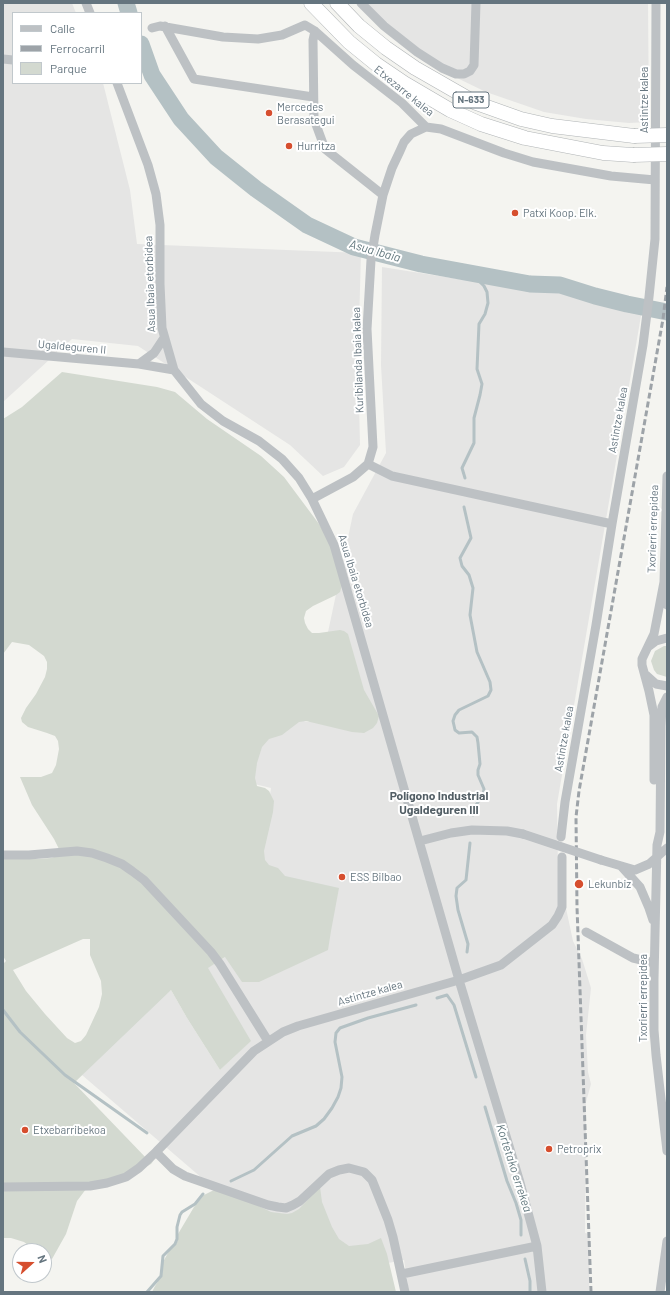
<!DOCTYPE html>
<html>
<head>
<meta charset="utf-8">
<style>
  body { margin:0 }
  #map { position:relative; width:670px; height:1295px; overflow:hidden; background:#f4f4f0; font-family:Barlow,sans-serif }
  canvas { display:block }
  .frame { position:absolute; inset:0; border:4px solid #65757f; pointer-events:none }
  .legend { position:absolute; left:12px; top:12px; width:130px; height:72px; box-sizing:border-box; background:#fff; border:1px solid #c1c8cc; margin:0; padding:5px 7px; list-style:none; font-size:12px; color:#65757f }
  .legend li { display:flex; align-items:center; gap:8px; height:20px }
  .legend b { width:20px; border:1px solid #c1c8cc }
  .north { position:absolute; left:12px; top:1243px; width:40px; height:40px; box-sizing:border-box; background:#fff; border:1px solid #c1c8cc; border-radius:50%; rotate:69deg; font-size:11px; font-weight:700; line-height:16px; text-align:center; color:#65757f }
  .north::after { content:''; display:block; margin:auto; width:14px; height:18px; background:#d64e2e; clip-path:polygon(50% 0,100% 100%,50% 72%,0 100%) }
</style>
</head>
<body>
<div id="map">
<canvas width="670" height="1295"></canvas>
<div class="frame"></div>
<ul class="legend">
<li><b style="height:5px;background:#bdc1c4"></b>Calle</li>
<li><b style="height:5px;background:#9da3a8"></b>Ferrocarril</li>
<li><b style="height:11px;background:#d3d9d0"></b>Parque</li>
</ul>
<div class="north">N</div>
</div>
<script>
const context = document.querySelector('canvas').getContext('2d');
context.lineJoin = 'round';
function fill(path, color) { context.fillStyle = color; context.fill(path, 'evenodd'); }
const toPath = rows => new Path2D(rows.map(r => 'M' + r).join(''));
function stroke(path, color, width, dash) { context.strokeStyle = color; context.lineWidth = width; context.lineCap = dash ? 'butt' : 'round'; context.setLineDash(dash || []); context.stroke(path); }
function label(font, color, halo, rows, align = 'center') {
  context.font = font + ' Barlow,sans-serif'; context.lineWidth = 4; context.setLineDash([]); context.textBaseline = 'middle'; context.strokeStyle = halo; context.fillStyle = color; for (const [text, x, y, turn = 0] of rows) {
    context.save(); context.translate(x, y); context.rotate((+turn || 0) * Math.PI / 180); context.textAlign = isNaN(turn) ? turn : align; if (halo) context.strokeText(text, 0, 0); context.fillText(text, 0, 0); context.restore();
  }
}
fill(toPath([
  [3,3,72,3,76,13,13,13,13,83,103,83,130,190,137,244,361,253,358,359,360,445,344,467,323,476,290,445,138,346,72,339,3,402],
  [361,3,648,3,649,122,629,123,586,119,544,112,486,92,455,77],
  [382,267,484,283,572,291,628,308,642,310,557,804,558,871,573,941,582,959,591,988,586,1035,588,1072,591,1084,586,1102,585,1233,590,1234,589,1292,409,1292,404,1260,383,1264,210,1185,82,1075,146,1004,171,990,187,1018,220,1070,250,1041,207,968,225,957,250,936,271,788,246,782,262,714,309,722,353,514,386,453,381,365]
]), '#e5e5e4');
fill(toPath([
  [62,372,157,387,175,392,207,419,261,456,284,477,319,524,332,546,342,585,340,592,336,595,313,606,306,611,304,618,305,623,308,629,312,633,319,633,340,630,344,631,348,634,364,690,379,716,377,723,373,728,364,733,352,732,306,721,299,722,282,735,269,739,262,747,257,763,255,778,257,786,265,788,269,791,274,801,273,812,264,851,265,860,269,865,278,868,285,876,339,888,331,931,328,950,259,982,242,982,225,957,208,968,251,1041,220,1070,187,1018,171,990,74,1083,149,1161,154,1160,151,1164,142,1169,86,1189,77,1201,66,1234,52,1259,44,1255,44,1251,36,1251,24,1242,11,1238,3,1238,3,964,6,961,3,956,3,859,37,859,51,858,54,857,59,849,54,839,32,805,20,777,41,777,52,773,56,765,59,749,58,741,55,736,47,733,28,727,22,722,21,718,26,708,36,694,45,677,47,669,47,662,44,656,29,645,12,642,3,654,3,419,22,407],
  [83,939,90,939,90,955,101,981,102,994,99,1007,86,1035,81,1041,75,1043,67,1038,45,1014,26,991,13,970],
  [664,646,667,646,667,677,657,674,654,670,651,661,655,651],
  [220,1187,271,1212,287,1214,292,1213,299,1209,320,1187,322,1202,332,1227,339,1239,349,1246,368,1244,381,1238,387,1254,396,1292,152,1292,155,1286,162,1275,163,1262,169,1251,176,1244,178,1240,178,1234,194,1207,204,1195]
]), '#d3d9d0');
stroke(toPath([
  [465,478,462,468,474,443,474,418,480,395,482,384,477,369,479,324,485,314,488,303,487,292,484,286,471,273],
  [464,507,471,538,460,558,462,566,469,575,473,588,470,615,477,652,490,682,491,690,488,696,459,710,455,715,453,721,455,730,459,733,472,732,477,737,478,743,480,764,478,770,478,775,484,789,483,795,476,805,473,815],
  [467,952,468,944,458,910,456,896,457,888,466,880,470,843],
  [437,998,447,995,454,1005,476,1077],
  [3,1010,20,1032,65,1075,147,1133],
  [485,1107,507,1181,516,1203,521,1220,521,1235],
  [231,1181,254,1170,292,1136,316,1126,324,1119,332,1108,338,1097,341,1088,342,1077,335,1042,336,1033,340,1028,368,1018,416,1005],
  [525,1259,530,1281,530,1292],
  [147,1292,161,1276,163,1256,175,1244,177,1239,177,1227,180,1215,182,1212,195,1204,203,1194]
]), '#b4c1c4', 3);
stroke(toPath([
  [126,3,129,13],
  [141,44,152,75,181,119,216,157,256,189,307,225,354,247,421,264,530,284,560,285,595,296,627,304,667,312]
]), '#b4c1c4', 17);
const highway = toPath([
  [311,3,349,42,376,64,404,83,450,110,481,124,525,138,603,153,633,155],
  [337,3,359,26,386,48,415,68,476,103,521,119,552,126,634,136]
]);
stroke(highway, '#b0b4b6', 15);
stroke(toPath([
  [86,3,90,13],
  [361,3,384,26,417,52,442,68,456,74,464,74,470,71,474,65,476,3],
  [165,26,194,79,313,97],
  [152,28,160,26,223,37,258,39,282,35,305,25,315,31,353,65,402,103,426,127,441,129,504,153,533,162,611,176,655,180],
  [315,31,313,40,314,119,325,149,383,195],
  [3,59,13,60],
  [117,83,148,165,156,194,160,225,160,284,162,328,174,370,201,404,223,421,259,441,282,459,299,478,312,499,334,545,459,980,519,1179,537,1246,542,1292],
  [3,352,139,364,174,370],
  [139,364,154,353,164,338],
  [368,464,373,447,367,329,371,260,375,235,383,195,392,168,400,151,404,142,411,134,426,127],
  [667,476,664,582,667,605],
  [312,499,353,477,368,464,392,476,612,524],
  [648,647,656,641,667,638],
  [646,675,656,684,667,686],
  [667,697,662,707,661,726,660,832,657,845,654,979,654,1030,656,1055,667,1151],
  [654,780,654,715,649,691,642,665,642,659,654,634,664,582],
  [561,837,565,802,596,625,612,524,643,345,649,297,655,239,656,3],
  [420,841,451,833,472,830,507,831,523,834],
  [3,855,29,855,77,851,92,853,107,858,122,864,132,871,144,880,211,952,220,964,268,1041],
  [601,860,635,870,649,864,667,848],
  [621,866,640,887,649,908,653,920],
  [586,932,633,958,654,963],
  [156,1152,173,1169,185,1176,268,1205,278,1207,286,1208,293,1205,300,1201,329,1174,339,1170,349,1168,364,1172,372,1180,388,1220,393,1237,405,1292],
  [3,1187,90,1186,107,1183,126,1177,139,1168,156,1152,254,1051,283,1032,298,1026,459,980,501,965,552,925,558,916,562,907,562,857],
  [402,1274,537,1246],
  [660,1292,667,1241]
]), '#bdc1c4', 9);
stroke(highway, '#fff', 14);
stroke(toPath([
  [591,1292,577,907,576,817,579,791,663,319,667,287]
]), '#9da3a8', 3, [6, 3]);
const highwayBridge = toPath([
  [634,136,667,135],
  [633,155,667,154]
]);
stroke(highwayBridge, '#b0b4b6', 15, []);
stroke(toPath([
  [523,834,601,860]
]), '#bdc1c4', 9);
stroke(highwayBridge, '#fff', 14);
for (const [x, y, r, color] of [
  [269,113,4,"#d64e2e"],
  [289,146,4,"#d64e2e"],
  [515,213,4,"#d64e2e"],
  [342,877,4,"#d64e2e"],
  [579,884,5,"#d64e2e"],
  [25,1130,4,"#d64e2e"],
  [549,1149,4,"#d64e2e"]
]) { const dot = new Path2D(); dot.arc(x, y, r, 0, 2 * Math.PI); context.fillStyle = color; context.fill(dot); stroke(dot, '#fff', 1.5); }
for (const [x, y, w] of [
  [471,100,36]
]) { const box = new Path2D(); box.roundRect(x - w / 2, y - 8, w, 16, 3); context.fillStyle = '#fff'; context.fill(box); stroke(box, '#65757f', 1); }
label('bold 10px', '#65757f', null, [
  ["N-633",471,100]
]);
label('11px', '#65757f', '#fff', [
  ["Etxezarre kalea",404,91,39],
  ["Astintze kalea",644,100,-90],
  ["Asua Ibaia etorbidea",150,284,-92],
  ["Ugaldeguren II",72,347,5],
  ["Kuribilanda Ibaia kalea",358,360,-92],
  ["Astintze kalea",618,420,-80],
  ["Txorierri errepidea",653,529,-88],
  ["Asua Ibaia etorbidea",356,581,73],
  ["Astintze kalea",564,739,-80],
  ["Astintze kalea",370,993,-16],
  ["Txorierri errepidea",643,998,-90]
]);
label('11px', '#65757f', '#fff', [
  ["Mercedes",277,107],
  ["Berasategui",277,120],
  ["Hurritza",297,146],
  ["Patxi Koop. Elk.",523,213],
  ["ESS Bilbao",350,877],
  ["Lekunbiz",588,884],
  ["Etxebarribekoa",33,1130],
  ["Petroprix",557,1149]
], 'left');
label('italic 12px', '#61777d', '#fff', [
  ["Asua Ibaia",375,251,16],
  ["Kortetako errekea",514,1168,72]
]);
label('bold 12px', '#525e65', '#fff', [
  ["Polígono Industrial",439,796],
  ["Ugaldeguren III",439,810]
]);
</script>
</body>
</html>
